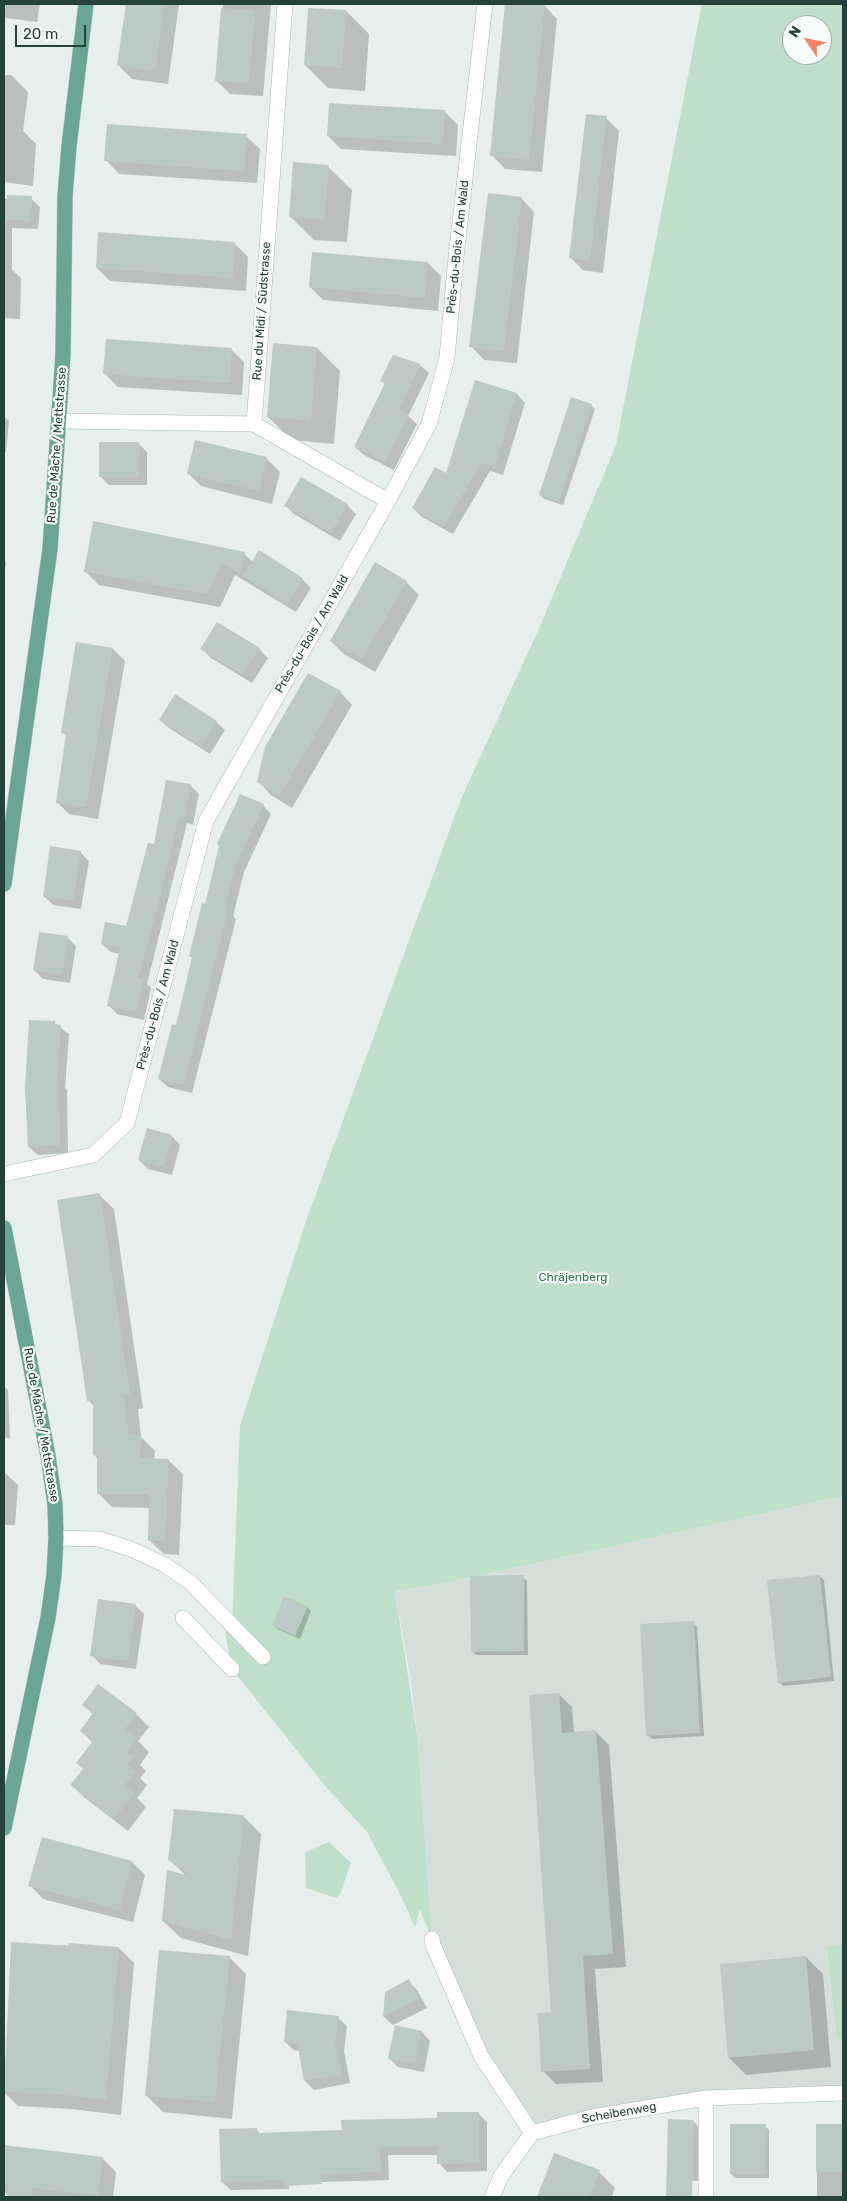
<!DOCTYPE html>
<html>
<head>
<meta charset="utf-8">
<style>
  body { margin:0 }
  #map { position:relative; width:847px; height:2201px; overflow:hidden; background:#e6efeb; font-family:Rubik,sans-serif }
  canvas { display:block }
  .frame { position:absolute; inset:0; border:5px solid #24423a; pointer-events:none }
  .north { position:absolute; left:782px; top:15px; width:50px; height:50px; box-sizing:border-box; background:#f7fbf9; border:1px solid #a3b1ad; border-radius:50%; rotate:304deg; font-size:14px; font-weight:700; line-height:20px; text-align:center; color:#24423a }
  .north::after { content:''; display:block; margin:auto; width:18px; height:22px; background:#f4845f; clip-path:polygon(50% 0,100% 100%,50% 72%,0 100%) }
  .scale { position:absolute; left:15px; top:25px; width:71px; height:22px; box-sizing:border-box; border:2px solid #24423a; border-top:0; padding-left:6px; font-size:15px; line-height:18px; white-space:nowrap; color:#24423a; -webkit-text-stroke:4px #f7fbf9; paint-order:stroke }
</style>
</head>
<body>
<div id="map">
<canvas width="847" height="2201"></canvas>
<div class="frame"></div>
<div class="north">N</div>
<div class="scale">20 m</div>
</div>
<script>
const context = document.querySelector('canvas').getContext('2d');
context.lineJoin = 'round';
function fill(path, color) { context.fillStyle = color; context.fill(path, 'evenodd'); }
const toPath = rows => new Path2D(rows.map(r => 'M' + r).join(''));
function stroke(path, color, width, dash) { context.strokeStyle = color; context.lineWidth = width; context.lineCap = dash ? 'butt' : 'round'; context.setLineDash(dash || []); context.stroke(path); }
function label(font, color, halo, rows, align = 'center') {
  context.font = font + ' Rubik,sans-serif'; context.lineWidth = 4.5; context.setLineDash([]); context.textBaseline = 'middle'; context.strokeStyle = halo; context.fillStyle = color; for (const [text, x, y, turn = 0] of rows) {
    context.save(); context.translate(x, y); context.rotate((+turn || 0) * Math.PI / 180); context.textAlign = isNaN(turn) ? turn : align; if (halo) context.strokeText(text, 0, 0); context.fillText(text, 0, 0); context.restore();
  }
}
fill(toPath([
  [843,1496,843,2093,706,2098,532,2133,508,2099,432,1939,418,1741,411,1681,395,1591,453,1581]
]), '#d4dfda');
fill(toPath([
  [702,4,843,4,843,1496,453,1581,395,1591,418,1741,432,1939,420,1909,415,1927,400,1894,367,1832,326,1787,232,1669,225,1632,232,1625,240,1426,306,1221,461,799,541,624,616,445],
  [792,25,822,25,822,55,792,55],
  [329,1842,351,1863,340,1894,336,1898,306,1888,305,1852],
  [843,1945,843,2038,837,2039,827,1947]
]), '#bfe0c8');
fill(toPath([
  [4,4,40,4,37,22,6,18,4,16],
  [127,4,179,4,168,84,132,79,118,65],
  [223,4,271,4,263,96,230,94,216,80],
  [506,4,544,5,557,19,542,172,505,169,492,155],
  [346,11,369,34,365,91,328,88,305,65],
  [4,75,11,75,28,92,23,131,36,144,33,186,4,182],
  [445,112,458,125,456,156,341,149,328,136],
  [606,118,619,131,603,273,583,270,570,257],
  [246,136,260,149,257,183,119,174,106,160],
  [328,167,352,190,347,242,314,240,290,216],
  [521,198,534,212,517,363,484,360,471,346],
  [4,199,31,199,40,207,38,229,12,228,12,270,21,278,20,319,4,318],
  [235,244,248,257,246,291,110,281,97,268],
  [428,263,441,276,438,311,323,300,310,287],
  [317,348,340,371,334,444,292,440,268,417],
  [231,349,244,362,242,395,118,387,105,374],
  [420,365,429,373,408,416,417,424,394,470,364,455,355,447,386,385,382,380],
  [517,394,525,403,503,475,490,471,453,534,422,517,413,508,447,475],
  [591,405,595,409,563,505,544,499,540,495],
  [4,416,9,421,6,452,4,452],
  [138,443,147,452,147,485,109,485,100,476],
  [267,459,280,472,272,504,201,486,188,473],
  [347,505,356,514,340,541,294,514,286,506],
  [259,552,302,579,311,588,296,612,235,575,220,607,99,585,86,572,244,554,253,562],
  [4,559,6,562,4,580],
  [375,564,406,582,419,595,375,672,344,654,331,641],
  [113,649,125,661,98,819,69,814,57,802,67,737,63,732],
  [202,649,259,649,268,658,252,683,211,658],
  [340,692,352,705,292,808,271,795,259,782],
  [160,720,216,722,225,730,210,754,169,728],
  [167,781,191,786,199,794,193,825,187,823,147,984,151,988,144,1020,117,1014,109,1005,120,954,111,952,102,944,127,927,155,846],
  [263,805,271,814,244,872,233,916,236,919,192,1093,168,1087,159,1079,176,1026,193,958,190,956],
  [80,852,89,861,81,909,53,905,44,896],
  [67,937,76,946,70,983,43,979,34,970],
  [54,1023,69,1034,65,1088,67,1090,68,1153,38,1155,29,1147],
  [172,1136,180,1145,172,1175,148,1169,139,1160],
  [99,1195,114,1209,143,1408,138,1409,141,1437,155,1451,154,1460,168,1460,183,1474,179,1555,164,1554,149,1540,150,1508,112,1507,98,1493,98,1459,94,1455,94,1406,88,1400],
  [4,1386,8,1390,10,1438,4,1438],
  [4,1472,18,1485,15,1525,4,1525],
  [820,1576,824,1580,834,1681,783,1686,779,1682],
  [523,1577,527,1581,528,1655,476,1655,472,1651],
  [135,1605,144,1614,136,1669,100,1664,92,1655],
  [307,1607,311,1611,300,1639,277,1629,273,1625],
  [693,1623,697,1627,704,1736,652,1739,648,1735],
  [559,1694,572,1707,574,1733,596,1732,609,1745,626,1967,595,1969,603,2082,556,2084,543,2071,553,2013],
  [84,1705,136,1714,149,1727,138,1741,149,1752,140,1765,146,1771,140,1778,147,1785,137,1798,146,1807,128,1831,85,1798,72,1785,84,1770,93,1743,81,1731,94,1715],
  [244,1817,261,1834,248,1956,181,1938,163,1921,187,1877,170,1860],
  [42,1838,132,1862,145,1875,133,1922,43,1899,30,1885],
  [12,1943,119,1948,134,1963,121,2115,71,2109,18,2106,4,2092],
  [229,1957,246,1974,232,2119,163,2112,146,2095],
  [806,1957,823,1974,831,2067,746,2075,729,2058],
  [408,1981,417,1990,427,2008,393,2025,384,2017,386,1992],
  [338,2018,347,2026,344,2051,350,2083,314,2090,305,2081,300,2051,294,2050,285,2042],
  [422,2032,430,2041,424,2072,398,2067,389,2058],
  [478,2113,487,2122,487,2171,447,2172,439,2163,439,2155,388,2155,389,2180,322,2182,313,2174,343,2132],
  [693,2121,702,2130,701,2181,677,2180],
  [817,2125,843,2125,843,2197,817,2197],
  [765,2126,769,2130,769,2178,735,2178,731,2174],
  [256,2129,261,2134,284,2142,289,2189,231,2190,222,2182],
  [4,2147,103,2159,116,2172,113,2197,9,2197,4,2191],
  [555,2154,599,2172,615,2188,612,2197,539,2197]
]), '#0003');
fill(toPath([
  [126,4,164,4,155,71,117,65],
  [505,4,545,4,529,160,490,156],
  [221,8,255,11,249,83,215,81],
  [308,8,346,10,342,68,304,65],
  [329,103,445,110,443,144,327,136],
  [586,114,607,116,590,260,569,258],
  [107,124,247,134,244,171,104,161],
  [293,162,329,165,324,220,289,217],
  [488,193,522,197,504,351,469,347],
  [7,195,32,196,31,221,6,220],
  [98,232,235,242,233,278,96,268],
  [312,252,428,262,425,298,309,287],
  [106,339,232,348,230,383,103,374],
  [273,343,317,347,311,421,267,417],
  [393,355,421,364,399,409,409,414,385,462,354,447,385,383,380,381],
  [475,380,517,393,495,467,481,463,444,527,412,508,435,467,446,473],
  [571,397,592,404,559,502,539,495],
  [195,440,267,457,259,491,187,474],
  [99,442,139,442,139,477,99,477],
  [301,477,348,504,331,533,284,506],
  [93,521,245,552,240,574,222,563,207,594,84,572],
  [259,550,303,578,287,604,243,576],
  [375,562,407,581,362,659,330,641],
  [217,622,260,648,243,675,200,649],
  [76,642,113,648,86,807,56,803,66,734,61,733],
  [308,673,341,691,279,796,257,782,265,747],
  [175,694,217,721,201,747,159,720],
  [166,780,191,784,185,817,179,816,158,907,138,978,144,979,136,1012,107,1006,120,948,101,944,105,922,126,926,148,843,154,844],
  [240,794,264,804,236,864,225,909,228,910,184,1085,158,1079,172,1024,176,1025,192,957,189,956,202,903,205,904,219,846,217,844],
  [50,846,81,851,73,901,43,897],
  [39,932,68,936,62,975,33,970],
  [29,1020,55,1021,55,1024,61,1025,57,1080,59,1080,60,1145,28,1147,25,1088],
  [147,1128,172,1135,164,1167,138,1160],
  [100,1193,130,1394,124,1395,129,1435,141,1435,140,1458,169,1459,165,1541,148,1541,149,1494,97,1494,97,1455,93,1455,93,1400,87,1401,57,1200],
  [524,1575,524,1651,471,1652,470,1576],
  [820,1575,831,1677,778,1683,767,1580],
  [284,1596,308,1606,295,1636,272,1626],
  [98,1599,136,1604,128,1661,90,1656],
  [694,1621,700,1733,646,1736,640,1624],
  [98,1684,137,1713,125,1729,137,1738,127,1752,133,1757,127,1765,135,1771,124,1786,134,1793,114,1819,70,1785,83,1769,76,1763,93,1741,80,1731,93,1713,82,1705],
  [559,1693,562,1733,596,1730,613,1954,583,1956,590,2069,541,2072,538,2013,551,2012,529,1695],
  [174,1809,244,1815,231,1940,162,1921,167,1870,190,1876,168,1860],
  [42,1837,132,1861,120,1910,28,1886],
  [11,1942,68,1946,69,1943,119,1947,106,2100,55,2094,4,2092],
  [159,1950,230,1956,215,2102,145,2096],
  [806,1956,814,2050,728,2058,720,1964],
  [409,1979,419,1999,383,2017,385,1992],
  [287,2010,339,2016,335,2042,342,2075,304,2081,297,2043,284,2042],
  [395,2025,422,2031,415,2064,388,2059],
  [437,2112,479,2112,479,2163,437,2164,437,2147,380,2147,381,2172,321,2174,322,2184,284,2186,284,2180,221,2182,219,2129,257,2128,257,2133,342,2130,341,2120,437,2118],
  [668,2119,694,2120,692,2197,666,2197],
  [730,2124,766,2124,765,2175,730,2174],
  [816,2124,843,2124,843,2172,816,2172],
  [4,2145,103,2157,98,2196,32,2188,31,2197,7,2197,9,2185,4,2184],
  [554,2153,600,2170,590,2197,537,2197]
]), '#bbcac4');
const minor = toPath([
  [59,421,254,424,388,501],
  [254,424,285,4],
  [4,1174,93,1155,127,1123,206,821,388,501,429,424,447,358,456,257,485,4],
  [56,1538,99,1539,131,1549,165,1565,190,1582,263,1657],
  [183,1618,232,1669],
  [432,1939,433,1945,481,2056,532,2133],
  [532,2133,592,2117,706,2098,843,2093],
  [492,2197,501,2176,532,2133],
  [706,2197,706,2098]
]);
const major = toPath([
  [4,884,50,549,63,354,65,196,69,146,86,4],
  [4,1228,48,1456,55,1504,56,1538,54,1575,48,1618,4,1828]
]);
stroke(minor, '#a8b8b2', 16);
stroke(major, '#c2cac8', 16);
stroke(minor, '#fff', 15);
stroke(major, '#6aa596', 15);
label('12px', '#24423a', '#f7fbf9', [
  ["Près-du-Bois / Am Wald",458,247,-84],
  ["Rue du Midi / Südstrasse",262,311,-86],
  ["Rue de Mâche / Mettstrasse",57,445,-86],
  ["Près-du-Bois / Am Wald",312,634,-60],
  ["Près-du-Bois / Am Wald",158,1005,-75],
  ["Rue de Mâche / Mettstrasse",41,1425,80],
  ["Scheibenweg",619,2113,-10]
]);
label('12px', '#2d7a4b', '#f7fbf9', [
  ["Chräjenberg",573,1278]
]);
</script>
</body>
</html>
